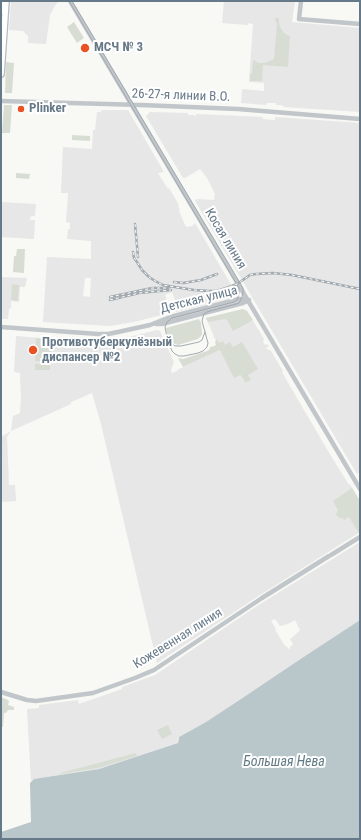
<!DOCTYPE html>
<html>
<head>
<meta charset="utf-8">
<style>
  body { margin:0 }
  #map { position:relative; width:361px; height:840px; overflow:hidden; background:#f8f8f5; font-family:"Roboto Condensed",sans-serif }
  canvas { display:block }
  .frame { position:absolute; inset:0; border:2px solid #667988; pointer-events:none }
</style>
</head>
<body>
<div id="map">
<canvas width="361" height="840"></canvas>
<div class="frame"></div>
</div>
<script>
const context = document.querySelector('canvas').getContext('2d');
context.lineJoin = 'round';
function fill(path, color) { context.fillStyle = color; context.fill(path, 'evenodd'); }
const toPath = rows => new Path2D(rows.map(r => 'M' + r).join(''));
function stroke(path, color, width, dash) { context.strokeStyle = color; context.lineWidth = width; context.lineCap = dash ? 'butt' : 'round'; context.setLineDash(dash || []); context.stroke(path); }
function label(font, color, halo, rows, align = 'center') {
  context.font = font + ' "Roboto Condensed",sans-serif'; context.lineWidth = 4; context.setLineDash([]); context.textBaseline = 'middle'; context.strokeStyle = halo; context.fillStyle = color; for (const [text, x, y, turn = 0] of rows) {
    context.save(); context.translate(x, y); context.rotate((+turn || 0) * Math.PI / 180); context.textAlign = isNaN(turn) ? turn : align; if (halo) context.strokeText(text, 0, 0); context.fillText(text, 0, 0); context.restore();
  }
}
fill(toPath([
  [11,1,60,1,56,4,50,15,46,44,28,43,28,36,23,31,9,30],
  [224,1,295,1,292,22,360,28,360,112,284,107,282,105,276,105,276,103,267,103,266,105,241,103,242,89,264,91,264,83,249,82,253,24,248,23,248,25,222,23],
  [101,110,128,110,164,172,158,173,168,189,169,188,179,205,178,206,180,210,179,211,186,227,192,226,195,223,233,288,233,291,230,298,227,299,176,312,174,307,177,306,172,292,165,295,169,308,171,308,173,312,134,322,110,326,43,322,47,257,91,259,91,241,67,239,68,229,70,229,70,223,66,222,68,193,61,193,63,147,92,149,93,130,95,130,97,112,101,112],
  [85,278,91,278,90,297,83,296],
  [150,112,188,113,188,115,192,115,196,116,196,114,263,117,263,119,275,120,275,117,360,123,360,472,357,474,195,201,196,199,214,200,215,194,207,178,200,169,185,178,184,177,183,178,146,116],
  [1,202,36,204,35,216,31,216,30,220,35,220,34,239,1,237],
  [1,277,27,278,25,287,20,287,19,302,11,301,11,308,9,309,8,319,1,319],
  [243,309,247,311,264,339,263,342,265,345,267,344,269,346,266,348,267,349,271,351,283,371,282,372,290,386,328,451,349,485,350,484,360,501,360,532,260,595,157,663,101,424,92,393,71,402,71,404,11,431,7,437,9,485,15,485,16,501,1,502,1,437,11,431,13,416,20,413,21,399,20,373,14,372,16,336,52,339,106,341,121,339,157,330,160,331,174,362,171,370,172,373,177,371,177,370,220,350,206,318],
  [360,542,360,620,302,658,241,699,206,722,179,737,178,743,99,769,34,779,31,781,27,709,39,708,39,705,78,700,79,704,122,689,122,687,155,675,257,606],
  [275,619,280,626,288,624,295,620,300,630,294,636,290,639,293,644,290,647,290,648,289,649,286,646,285,646,275,630,276,629,271,621]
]), '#e6e7e6');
fill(toPath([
  [275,18,279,18,279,24,281,29,285,34,290,36,288,67,263,65,262,81,250,81,250,74,252,74,253,60,259,63,265,63,274,59,277,24,275,20],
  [74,22,84,38,77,43,67,27],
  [6,62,14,63,12,93,5,93],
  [4,105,12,105,10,133,2,133],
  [72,135,90,136,90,141,72,140],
  [16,173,30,174,29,179,16,178],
  [17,249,25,249,24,273,13,272,14,256,16,256],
  [12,284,19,285,18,301,11,300],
  [243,309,247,311,253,320,233,331,227,320,225,319,208,322,206,318],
  [199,319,201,323,202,332,202,335,198,339,178,345,172,343,169,341,167,336,166,328],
  [36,338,52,339,50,362,35,361],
  [217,339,219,343,223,341,225,345,230,342,233,347,242,342,258,369,248,375,251,380,247,382,245,382,241,375,234,378,220,350,183,367,178,358,183,359,207,351,209,350,211,346,212,347,216,345,215,342],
  [35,364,50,364,50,370,35,370],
  [352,488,360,501,360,532,359,533,349,517,344,520,344,519,340,518,336,515,336,514,338,510,333,501],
  [1,697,8,700,9,701,8,705,14,707,14,710,8,710,6,713,4,713,3,727,1,727],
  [168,725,172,734,162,739,157,730],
  [136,753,137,756,98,768,60,774,60,773]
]), '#d8ddd4');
fill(toPath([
  [360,620,360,839,1,839,1,832,31,822,30,783,34,779,99,769,178,743,179,739,179,737,206,722,241,699,302,658]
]), '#b9c6ca');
const major = toPath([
  [1,11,2,1],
  [1,74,6,1]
]);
stroke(major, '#b4babe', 8);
stroke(toPath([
  [70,1,360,489],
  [301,1,299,19,360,24],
  [1,101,141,105,238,109,360,119],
  [156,324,162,324,243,303,249,300],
  [1,327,98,334,108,334,118,332,150,325,170,317,239,299,249,300],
  [331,555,360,537],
  [1,692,27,700,36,701,93,693,135,678,154,670,262,598,329,556]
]), '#c1c6ca', 4.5);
stroke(major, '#fff', 5.5);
stroke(toPath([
  [69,1,239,288,239,294,237,300,234,302,172,318,167,322,165,327,167,338,172,351,175,354,179,356,184,356,198,353,203,351,207,347,208,343,202,321,203,317,204,314,207,312,210,311,236,304,239,303,242,297,243,292,243,288,72,1],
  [168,340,175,346,181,346,199,342,202,340,205,332]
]), '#a2aab0', 1);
const rail = toPath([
  [135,224,138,257],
  [133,252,134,258,137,262,142,270,149,277,155,281,163,285,175,287,194,290,209,291,217,291,229,287,237,284,250,275,256,274,273,273,292,275,360,289],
  [174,282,183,283,201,280,217,274],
  [110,297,152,288,168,288],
  [110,300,139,293,171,290]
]);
stroke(rail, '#a2aab0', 2.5);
stroke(rail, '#fff', 1, [3]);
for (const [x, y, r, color] of [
  [85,48,5,"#ea5123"],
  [21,109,4,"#ea5123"],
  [33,350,5,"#ea5123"]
]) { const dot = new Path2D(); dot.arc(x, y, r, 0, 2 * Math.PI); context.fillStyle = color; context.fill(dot); stroke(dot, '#fff', 1.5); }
label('bold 13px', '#667988', '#fff', [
  ["МСЧ № 3",94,48],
  ["Plinker",29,109],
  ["Противотуберкулёзный",42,343],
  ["диспансер №2",42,358]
], 'left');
label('13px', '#667988', '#fff', [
  ["26-27-я линии В.О.",181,96,2],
  ["Косая линия",225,239,59],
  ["Детская улица",199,300,-14],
  ["Кожевенная линия",178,639,-32]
]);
label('italic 14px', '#627a83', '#fff', [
  ["Большая Нева",284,762]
]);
</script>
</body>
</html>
